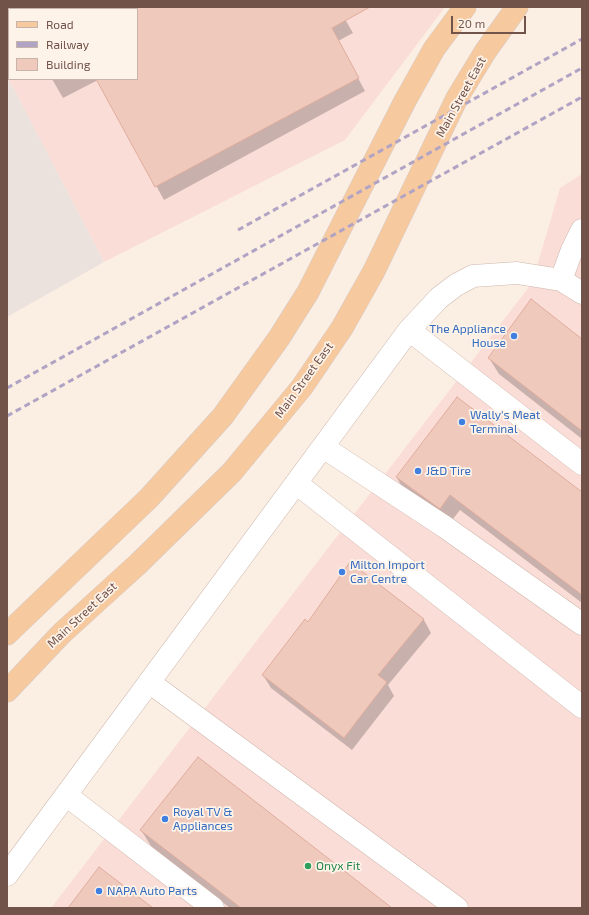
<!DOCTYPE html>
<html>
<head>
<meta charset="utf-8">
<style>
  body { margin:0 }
  #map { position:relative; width:589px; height:915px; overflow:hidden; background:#fbeee3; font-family:"Exo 2",sans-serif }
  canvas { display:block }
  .frame { position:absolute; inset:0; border:8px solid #72534a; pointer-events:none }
  .legend { position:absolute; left:8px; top:8px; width:130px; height:72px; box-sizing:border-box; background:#fef3e9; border:1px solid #c6b3a9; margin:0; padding:5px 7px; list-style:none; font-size:12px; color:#72534a }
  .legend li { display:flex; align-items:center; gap:8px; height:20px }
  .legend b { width:20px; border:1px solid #c6b3a9 }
  .scale { position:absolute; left:451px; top:16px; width:75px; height:18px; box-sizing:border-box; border:2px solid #72534a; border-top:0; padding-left:5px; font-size:12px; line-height:14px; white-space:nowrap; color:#72534a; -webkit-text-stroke:3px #fef3e9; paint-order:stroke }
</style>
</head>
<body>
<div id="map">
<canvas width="589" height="915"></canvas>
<div class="frame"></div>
<ul class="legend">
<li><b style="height:5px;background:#f7c99e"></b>Road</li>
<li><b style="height:5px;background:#b0a3c4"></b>Railway</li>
<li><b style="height:11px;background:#efc9bc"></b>Building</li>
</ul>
<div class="scale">20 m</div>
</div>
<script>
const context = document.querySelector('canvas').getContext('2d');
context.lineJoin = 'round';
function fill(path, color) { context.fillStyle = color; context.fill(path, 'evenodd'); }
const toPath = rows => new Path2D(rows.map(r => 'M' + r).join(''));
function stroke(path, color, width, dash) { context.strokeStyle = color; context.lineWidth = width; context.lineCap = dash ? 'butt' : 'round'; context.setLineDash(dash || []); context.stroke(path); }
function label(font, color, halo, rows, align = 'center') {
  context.font = font + ' "Exo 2",sans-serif'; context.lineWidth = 3.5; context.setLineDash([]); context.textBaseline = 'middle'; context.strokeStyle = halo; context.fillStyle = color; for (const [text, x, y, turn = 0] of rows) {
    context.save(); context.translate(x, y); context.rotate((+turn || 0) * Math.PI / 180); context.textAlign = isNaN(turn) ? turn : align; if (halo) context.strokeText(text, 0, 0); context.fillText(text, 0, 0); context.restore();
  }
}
fill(toPath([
  [7,7,445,7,345,140,104,262,7,76],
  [9,9,137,9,137,79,9,79],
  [582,174,582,908,51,908,532,283,560,188]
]), '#fbddd7');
fill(toPath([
  [7,76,104,262,7,317]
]), '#ebe2de');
fill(toPath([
  [54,7,338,7,353,33,338,41,365,91,164,200,98,80,63,98,52,79,137,79,137,9,55,9],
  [582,341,582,439,499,374,489,358],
  [397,478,582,493,582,603,460,510,449,524,406,494],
  [350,563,424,620,431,633,388,685,394,696,352,750,271,688,263,675,308,623],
  [141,830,390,908,230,908,151,846]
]), '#0003');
const building = toPath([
  [137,7,370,7,332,28,359,78,155,187,96,79,137,79,137,7],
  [531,299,582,339,582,431,488,358,531,299],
  [457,397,582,492,582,595,450,495,440,509,396,477,457,397],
  [350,562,424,619,378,675,387,682,344,738,262,675,305,619,308,622,350,562],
  [198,757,392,908,241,908,140,830,198,757],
  [99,867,153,908,68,908,99,867]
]);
fill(building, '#efc9bc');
stroke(building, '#e1ad9d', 1);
const minor = toPath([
  [561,280,572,250,582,230],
  [409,330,582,464],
  [323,447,445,527,582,624],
  [296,483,582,707],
  [149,682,457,908],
  [66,795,213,908],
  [7,875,409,330,439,298,456,285,473,276,517,273,561,280,582,293]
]);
const major = toPath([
  [7,634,149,498,223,416,279,338,308,292,405,101,434,49,465,7],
  [7,691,62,633,138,564,232,472,302,387,342,328,374,271,457,98,485,52,517,7]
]);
stroke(minor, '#ceb7ad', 23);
stroke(major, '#d5cbc9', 23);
stroke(minor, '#fff', 22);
stroke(major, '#f7c99e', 22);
stroke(toPath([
  [238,230,582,39],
  [7,388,582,68],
  [7,416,582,97]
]), '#b0a3c4', 3, [6, 4]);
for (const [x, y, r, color] of [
  [514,336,4,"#3f7fe0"],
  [462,422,4,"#3f7fe0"],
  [418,471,4,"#3f7fe0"],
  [342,572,4,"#3f7fe0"],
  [165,819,4,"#3f7fe0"],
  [308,866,4,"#2e9e5b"],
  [99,891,4,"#3f7fe0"]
]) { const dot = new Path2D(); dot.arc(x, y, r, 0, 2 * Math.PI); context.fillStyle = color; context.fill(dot); stroke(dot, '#fef3e9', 1.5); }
label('12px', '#72534a', '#fef3e9', [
  ["Main Street East",461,97,-61],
  ["Main Street East",304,380,-54],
  ["Main Street East",82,615,-43]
]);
label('12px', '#366cbe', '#fef3e9', [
  ["The Appliance",506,329,"right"],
  ["House",506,343,"right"],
  ["Wally's Meat",470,415],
  ["Terminal",470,429],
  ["J&D Tire",426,471],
  ["Milton Import",350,565],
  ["Car Centre",350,579],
  ["Royal TV &",173,812],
  ["Appliances",173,826],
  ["NAPA Auto Parts",107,891]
], 'left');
label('12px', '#27864d', '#fef3e9', [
  ["Onyx Fit",316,866]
], 'left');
</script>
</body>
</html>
